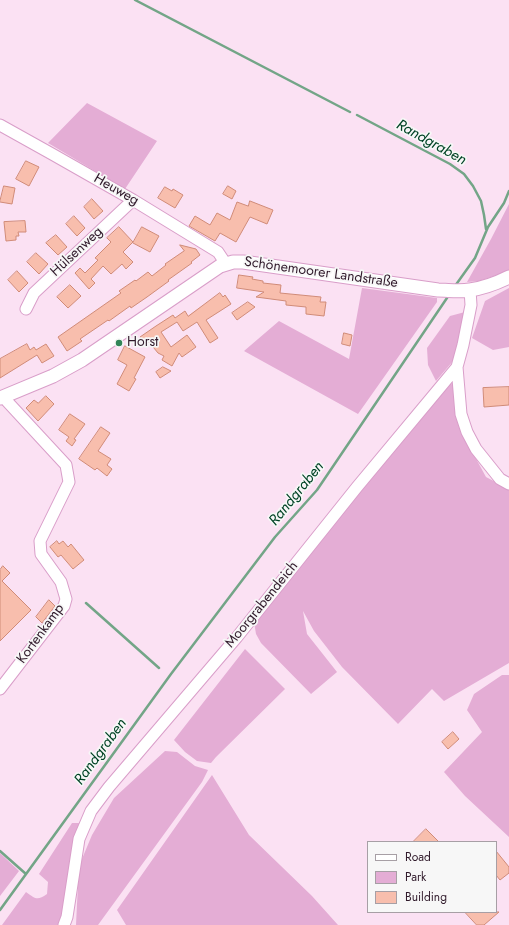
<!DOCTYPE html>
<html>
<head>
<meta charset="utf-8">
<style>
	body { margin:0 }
	#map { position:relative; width:509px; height:925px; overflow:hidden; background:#fbe1f3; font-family:Jost,sans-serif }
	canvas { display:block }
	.legend { position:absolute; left:367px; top:841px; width:130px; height:72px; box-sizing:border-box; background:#f7f7f7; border:1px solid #a79fa5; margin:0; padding:5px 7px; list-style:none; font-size:12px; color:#301a2b }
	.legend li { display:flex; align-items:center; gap:8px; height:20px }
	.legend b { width:20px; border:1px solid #a79fa5 }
</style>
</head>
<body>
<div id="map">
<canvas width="509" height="925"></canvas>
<ul class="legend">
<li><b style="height:5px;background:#fff"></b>Road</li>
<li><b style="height:11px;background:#e4add5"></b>Park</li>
<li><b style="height:11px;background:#f8bead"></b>Building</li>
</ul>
</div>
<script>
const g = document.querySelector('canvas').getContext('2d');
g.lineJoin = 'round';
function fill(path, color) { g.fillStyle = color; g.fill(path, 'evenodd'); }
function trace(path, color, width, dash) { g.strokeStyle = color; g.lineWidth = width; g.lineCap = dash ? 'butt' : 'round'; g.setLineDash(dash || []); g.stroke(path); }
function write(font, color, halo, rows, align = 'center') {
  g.font = font + ' Jost,sans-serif'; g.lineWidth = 3.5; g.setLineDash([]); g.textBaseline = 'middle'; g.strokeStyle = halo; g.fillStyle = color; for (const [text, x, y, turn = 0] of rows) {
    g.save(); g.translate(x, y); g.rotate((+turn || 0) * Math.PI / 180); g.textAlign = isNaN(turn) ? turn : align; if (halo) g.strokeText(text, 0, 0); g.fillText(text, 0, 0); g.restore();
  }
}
const green = new Path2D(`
	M87 103 157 141 125 189 48 143Z
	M509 204V271L479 281 467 282 491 239Z
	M362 288 437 298V302L358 414 244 351 279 321 349 359Z
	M509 288V347L493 350 472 338 485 301Z
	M465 312 461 331 453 361 436 381 428 365 427 348 450 316Z
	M449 382 454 386 462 433 486 477 509 489V663L444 701 432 689 398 724 342 667 314 631 303 611 307 634 337 672 311 694 261 643 256 634 254 622Z
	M245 649 285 689 216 757 211 763 197 761 185 752 174 740Z
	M502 675H509V837L465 796 444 772 482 732 467 710 474 694Z
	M165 751 177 752 195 766 208 770 202 782 98 925H76L77 904 79 866 92 835 114 798Z
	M212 775 249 835 312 896 338 925H126L117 910Z
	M72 823H79L66 905 59 924 58 925H2L26 892C36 899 37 901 47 894L48 882 39 874Z
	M0 853 19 871 0 896Z`);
const stream = new Path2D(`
	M135 0 350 112
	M357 115 450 164 464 174 473 186 481 201 484 215 486 229
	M455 286 475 258 488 227 504 203 509 191
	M86 603 159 668
	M0 851 26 874
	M0 910 171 674 275 537 317 490 449 295`);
const building = new Path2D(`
	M26 161 39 167 29 186 16 179Z
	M4 186 15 188 12 204 0 202Z
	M228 186 236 191 232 199 223 194Z
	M165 187 172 191 173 189 183 195 175 208 158 198Z
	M92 199 103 211 94 219 84 207Z
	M250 201 273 210 267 224 250 217 236 242 220 233 215 241 189 226 195 216 210 225 217 213 230 220 237 202 248 206Z
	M74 216 85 228 77 236 66 224Z
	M25 221 26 232H18L19 236H16V240L6 241 4 222Z
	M119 227 133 242 123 252 133 262 126 269 122 264 111 274 103 266 91 279 95 283 89 289 75 273 80 268 85 273 98 260 95 258 111 242 107 238Z
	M142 227 159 236 150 252 133 243Z
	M56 235 67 247 58 255 46 243Z
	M180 245 196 249 200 255 191 262 192 263 168 280 169 281 147 297 131 308 130 306 109 321 108 320 80 339 82 341 67 351 58 337 121 293 119 291 135 280 136 281 148 272 152 276 166 265 165 264 184 251Z
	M36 253 48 264 39 274 27 262Z
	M17 271 28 283 19 292 8 280Z
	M239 275 253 277 252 279 263 281V283L281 285 280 293 321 297 320 302H326L324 316 306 314V307L286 305V301L256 297 264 292 237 288Z
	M70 285 81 296 68 308 57 297Z
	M220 293 223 297 225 295 231 304 206 320 218 338 210 343 197 322 183 331 177 322 161 332 171 347 187 335 196 347 182 357 179 353 172 366 162 360 164 356 158 353 149 342 145 344 140 337 156 326 173 315 175 318 185 311 188 316Z
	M248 302 255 307 237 320 232 313Z
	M344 333 352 335 350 346 342 344Z
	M27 344 30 350 34 347 36 350 46 344 54 356 42 363 37 355 0 378V359Z
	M125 346 145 357 134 378 136 379 129 391 117 384 127 365 118 360Z
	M163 367 171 371 160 378 156 372Z
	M509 387V405L484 407 483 388Z
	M46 396 54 404 38 421 26 408 34 400 38 403Z
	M70 414 85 424 74 439 76 440 72 446 66 441 69 437 59 430Z
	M101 427 110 433 98 451 111 459 107 465 112 469 107 476 97 468 95 470 79 459Z
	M57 541 59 544 63 541 68 547 71 544 84 560 73 569 61 555 58 557 50 547Z
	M3 566 10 573 2 581 31 610 0 641V570Z
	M49 600 55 606 42 623 36 617Z
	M453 732 459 739 448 749 442 742Z
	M426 829 439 842H413Z
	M496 851 509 867V873L500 880 496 875Z
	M465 912H499L484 925H477Z`);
const minor = new Path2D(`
	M0 125 52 154 133 200 218 252 226 264
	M26 309 34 293 133 200
	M457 367 461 414 467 432 476 449 500 479 509 484
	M0 689 64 606 66 599 61 582 41 554 40 541 69 482 66 465 3 397
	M64 925 67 917 79 839 91 811 109 787 237 637 357 487 457 367 463 345 471 305 470 290`);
const tertiary = new Path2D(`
	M0 398 53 376 82 360 220 266 233 262H243L438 290C448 290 459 292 470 290 483 288 497 283 509 277`);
const markers = [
	[119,343,4,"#318558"]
];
const streetNames = [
	["Heuweg",116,190,30],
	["Hülsenweg",77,252,-43],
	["Schönemoorer Landstraße",321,273,8],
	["Moorgrabendeich",262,605,-51],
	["Kortenkamp",41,634,-54]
];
const poiNames = [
	["Horst",127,343]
];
const waterNames = [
	["Randgraben",431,143,29],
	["Randgraben",297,494,-51],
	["Randgraben",101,752,-54]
];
fill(green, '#e4add5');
trace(stream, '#73a587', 2.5);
fill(building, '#f8bead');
trace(building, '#d08b78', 1);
trace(minor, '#d99ec9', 13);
trace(tertiary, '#d99ec9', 15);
trace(minor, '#fff', 11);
trace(tertiary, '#fff', 13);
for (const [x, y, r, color] of markers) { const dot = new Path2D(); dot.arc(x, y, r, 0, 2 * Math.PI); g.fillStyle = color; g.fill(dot); trace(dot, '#f7f7f7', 1.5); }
write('14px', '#301a2b', '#f7f7f7', streetNames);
write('14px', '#301a2b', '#f7f7f7', poiNames, 'left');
write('italic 15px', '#004325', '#f7f7f7', waterNames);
</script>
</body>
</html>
